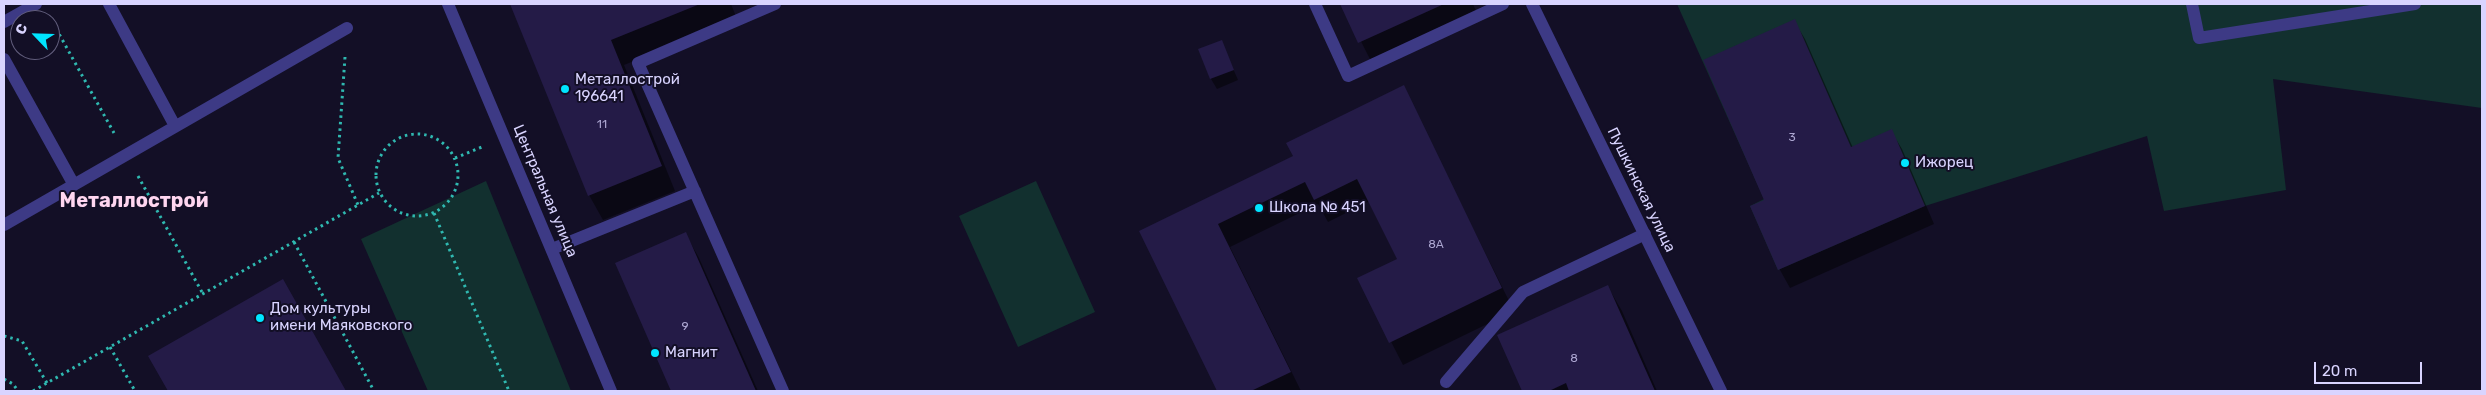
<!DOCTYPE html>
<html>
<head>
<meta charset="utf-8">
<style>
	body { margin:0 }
	#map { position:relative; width:2486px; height:395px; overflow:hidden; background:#130f26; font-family:Rubik,sans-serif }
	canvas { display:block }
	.frame { position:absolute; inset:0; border:5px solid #d9d4ff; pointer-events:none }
	.north { position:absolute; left:10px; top:10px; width:50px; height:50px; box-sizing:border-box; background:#130f26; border:1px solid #625e7d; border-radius:50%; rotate:294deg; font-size:14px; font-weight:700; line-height:20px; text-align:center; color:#d9d4ff }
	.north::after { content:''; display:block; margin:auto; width:18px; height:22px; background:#00e5ff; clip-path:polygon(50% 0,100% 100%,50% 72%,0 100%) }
	.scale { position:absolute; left:2314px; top:362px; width:108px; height:22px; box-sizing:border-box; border:2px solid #d9d4ff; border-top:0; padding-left:6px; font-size:15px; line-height:18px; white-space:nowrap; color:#d9d4ff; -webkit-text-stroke:4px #130f26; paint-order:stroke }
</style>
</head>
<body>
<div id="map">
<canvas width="2486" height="395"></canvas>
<div class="frame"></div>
<div class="north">С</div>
<div class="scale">20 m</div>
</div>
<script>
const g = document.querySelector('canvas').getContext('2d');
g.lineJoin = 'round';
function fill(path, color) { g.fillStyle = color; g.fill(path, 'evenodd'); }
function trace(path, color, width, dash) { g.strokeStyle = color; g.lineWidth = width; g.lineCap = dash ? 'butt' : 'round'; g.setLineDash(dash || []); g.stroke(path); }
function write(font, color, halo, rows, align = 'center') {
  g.font = font + ' Rubik,sans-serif'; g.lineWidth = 4; g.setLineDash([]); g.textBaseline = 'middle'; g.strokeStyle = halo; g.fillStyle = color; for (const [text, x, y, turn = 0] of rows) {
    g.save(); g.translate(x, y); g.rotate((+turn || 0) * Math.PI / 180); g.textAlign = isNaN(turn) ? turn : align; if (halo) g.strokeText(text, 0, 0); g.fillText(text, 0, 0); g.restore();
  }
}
const green = new Path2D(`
	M1677 4H2482V108L2273 79 2286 190 2164 211 2147 136 1925 206 1778 270 1750 206 1764 199Z
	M486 181 571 391H428L361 239Z
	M1036 181 1095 312 1018 347 959 216Z`);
const shadow = new Path2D(`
	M511 4H731L737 19 624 65 675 191 603 220 589 195Z
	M1342 4H1473L1479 18 1374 67Z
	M1794 21 1805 39 1853 148 1891 131 1902 149 1934 224 1790 288 1780 270 1752 207 1766 200Z
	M1221 41 1238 80 1217 89 1211 79Z
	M1403 87 1514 311 1403 365 1359 279 1398 259 1370 201 1328 222 1318 204 1230 247 1301 391H1218L1140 232 1294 156Z
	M685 233 699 258 758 391H672L617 264Z
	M283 281 345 391H169L150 357Z
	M1608 287 1622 311 1657 391H1524L1499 335Z`);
const building = new Path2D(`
	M510 4H700L611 40 662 166 588 196Z
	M1340 4H1444L1358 43Z
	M1795 19 1851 147 1892 129 1925 206 1778 270 1750 206 1764 200 1703 60Z
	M1222 40 1234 70 1210 79 1198 49Z
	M1404 85 1502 288 1389 343 1357 278 1397 259 1357 179 1314 200 1305 182 1218 224 1291 372 1251 391H1217L1139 231 1293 156 1286 143Z
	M686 232 756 391H671L615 263Z
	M283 279 346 391H168L148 356Z
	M1608 285 1655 391H1569L1566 383 1549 391H1522L1497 335Z`);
const path = new Path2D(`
	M53 23 114 133
	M345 57 338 158 358 205
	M376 175a41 41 0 1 1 82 0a41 41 0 1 1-82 0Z
	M455 158 482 147
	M138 176 203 294
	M434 213 509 391
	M294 242 374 391
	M4 336 22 341 47 383
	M110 347 135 391
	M4 379 13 384 18 391
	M33 391 379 193`);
const lane = new Path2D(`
	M109 4 175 126
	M775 4 638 63 783 391
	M1315 4 1348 76 1503 4
	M2192 4 2199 38 2415 4
	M4 59 74 185
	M4 225 347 28
	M552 249 695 191
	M1446 382 1523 292 1645 234`);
const street = new Path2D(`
	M448 4 611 391
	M1532 4 1721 391
	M4 22 36 4`);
const markers = [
	[565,89,5,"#00e5ff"],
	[1905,163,5,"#00e5ff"],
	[1259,208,5,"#00e5ff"],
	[260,318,5,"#00e5ff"],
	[655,353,5,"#00e5ff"]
];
const numberNames = [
	["11",602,125],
	["3",1792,138],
	["8А",1436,245],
	["9",685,327],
	["8",1574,359]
];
const poiNames = [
	["Металлострой",575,80],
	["196641",575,97],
	["Ижорец",1915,163],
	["Школа № 451",1269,208],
	["Дом культуры",270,309],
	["имени Маяковского",270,326],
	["Магнит",665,353]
];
const streetNames = [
	["Пушкинская улица",1641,190,64],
	["Центральная улица",545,191,67]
];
const districtNames = [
	["Металлострой",134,201]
];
fill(green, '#12302f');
fill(shadow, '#0007');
fill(building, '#241b47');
trace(path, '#2fb8b0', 3, [2.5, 4]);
trace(lane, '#3d3a85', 12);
trace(street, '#3d3a85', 12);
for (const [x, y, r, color] of markers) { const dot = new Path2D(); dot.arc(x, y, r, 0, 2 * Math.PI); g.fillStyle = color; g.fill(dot); trace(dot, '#130f26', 2); }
write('12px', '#aca6d1', null, numberNames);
write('15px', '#d9d4ff', '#130f26', poiNames, 'left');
write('15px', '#d9d4ff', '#130f26', streetNames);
write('bold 20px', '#ffd6f0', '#130f26', districtNames);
</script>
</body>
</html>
